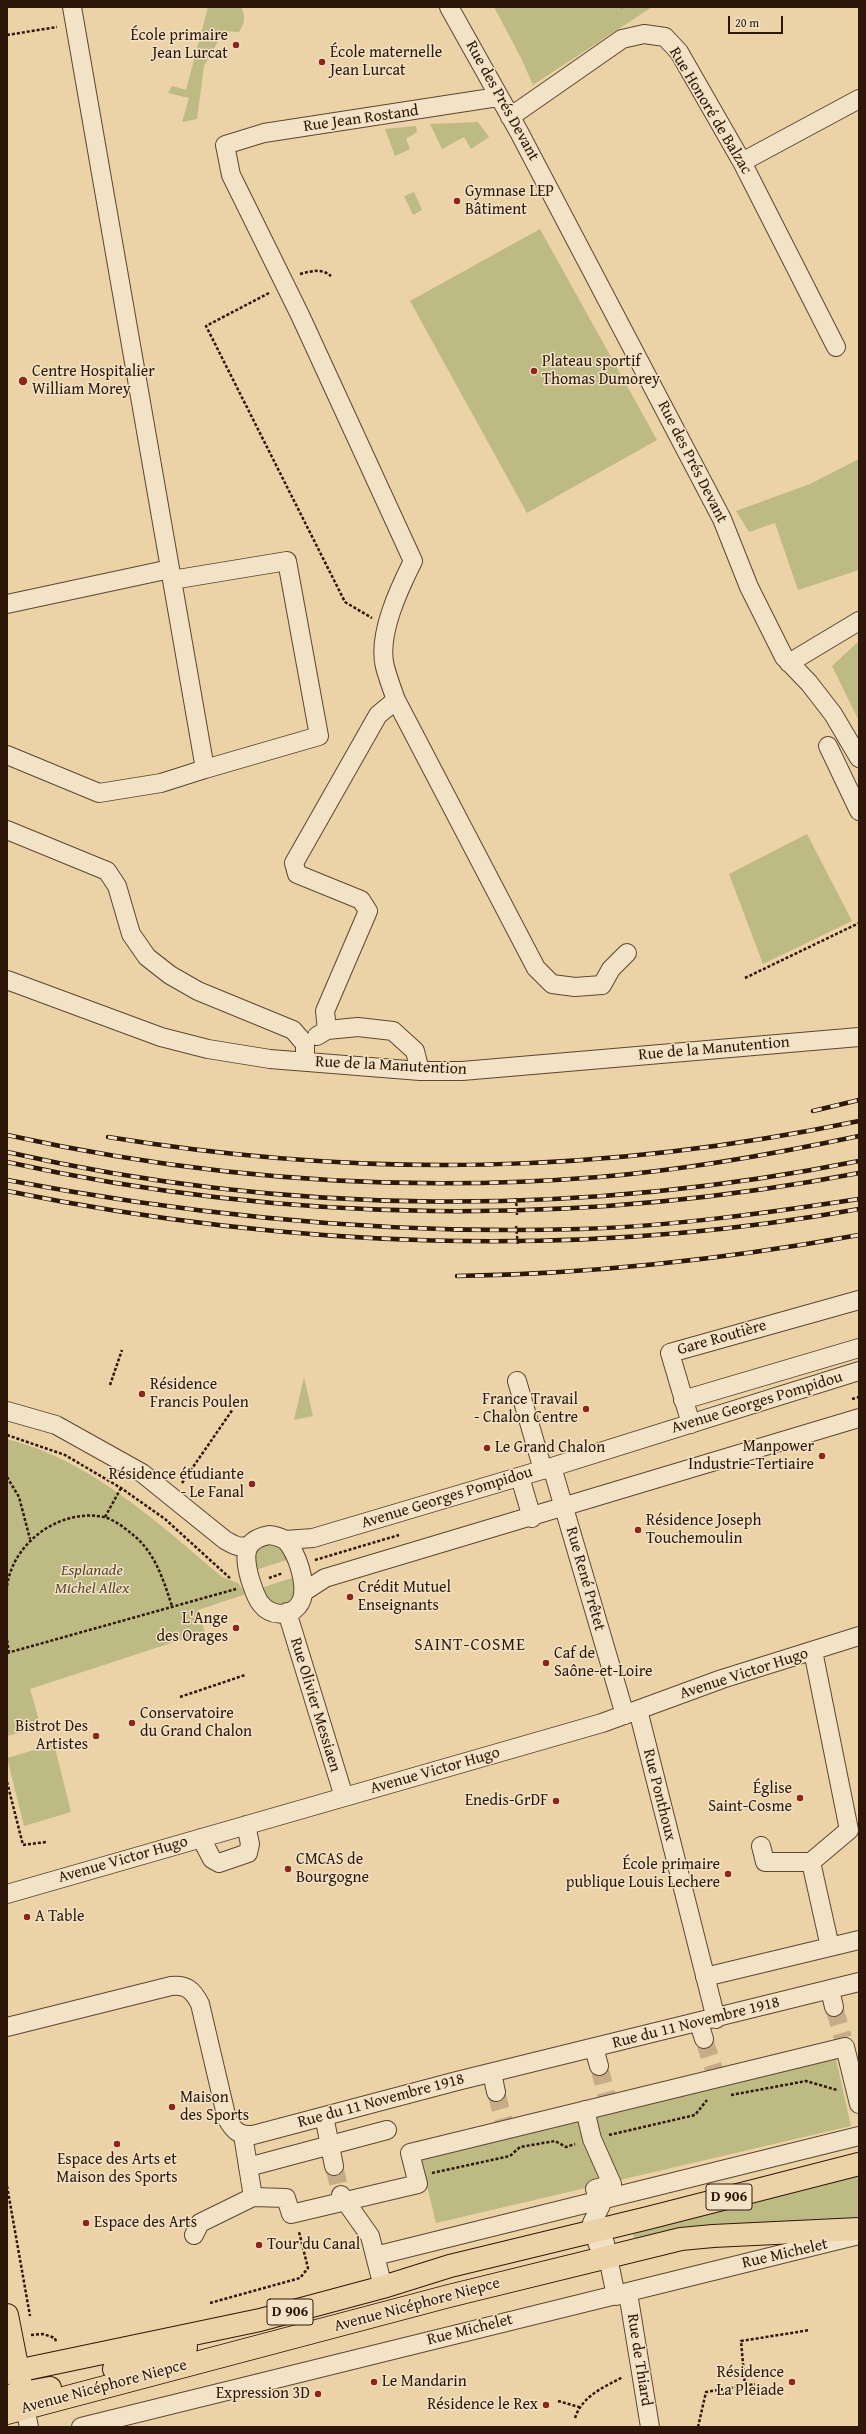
<!DOCTYPE html>
<html>
<head>
<meta charset="utf-8">
<style>
	body { margin:0 }
	#map { position:relative; width:866px; height:2434px; overflow:hidden; background:#ebd3a7; font-family:"Gentium Book Plus",serif }
	canvas { display:block }
	.frame { position:absolute; inset:0; border:8px solid #2e1708; pointer-events:none }
	.scale { position:absolute; left:728px; top:16px; width:55px; height:18px; box-sizing:border-box; border:2px solid #2e1708; border-top:0; padding-left:5px; font-size:12px; line-height:14px; white-space:nowrap; color:#2e1708; -webkit-text-stroke:3px #f2e2c6; paint-order:stroke }
</style>
</head>
<body>
<div id="map">
<canvas width="866" height="2434"></canvas>
<div class="frame"></div>
<div class="scale">20 m</div>
</div>
<script>
const g = document.querySelector('canvas').getContext('2d');
g.lineJoin = 'round';
function fill(path, color) { g.fillStyle = color; g.fill(path, 'evenodd'); }
function trace(path, color, width, dash) { g.strokeStyle = color; g.lineWidth = width; g.lineCap = dash ? 'butt' : 'round'; g.setLineDash(dash || []); g.stroke(path); }
function write(font, color, halo, rows, align = 'center') {
  g.font = font + ' "Gentium Book Plus",serif'; g.lineWidth = 3; g.setLineDash([]); g.textBaseline = 'middle'; g.strokeStyle = halo; g.fillStyle = color; for (const [text, x, y, turn = 0] of rows) {
    g.save(); g.translate(x, y); g.rotate((+turn || 0) * Math.PI / 180); g.textAlign = isNaN(turn) ? turn : align; if (halo) g.strokeText(text, 0, 0); g.fillText(text, 0, 0); g.restore();
  }
}
const green = new Path2D(`
	M208 7H241C246 17 245 22 239 32L224 31 204 66 197 119 182 122 189 98 168 93 172 86 186 90Z
	M494 7H652L533 85 521 58Z
	M478 122 489 137 471 149 464 137 442 149 430 124Z
	M416 126 417 132 406 139 410 149 395 156 385 129Z
	M414 192 422 210 413 215 404 196Z
	M540 229 657 440 527 513 410 301Z
	M859 459V570L798 590 775 523 749 532 736 511 810 484Z
	M859 641V721L832 666Z
	M807 834 852 921 763 964 729 874Z
	M304 1377 313 1416 294 1420Z
	M7 1439C91 1460 158 1523 222 1577L238 1583 246 1594 198 1610 205 1632 30 1689 41 1727 7 1736Z
	M269 1543 281 1546 289 1559 256 1570C252 1556 255 1549 269 1543Z
	M295 1577C295 1596 292 1609 269 1602L261 1588Z
	M54 1744 71 1812 24 1826 7 1758Z
	M836 2059 851 2126 436 2223 420 2157Z
	M859 2172V2221L635 2240 632 2232Z`);
const minorTunnel = new Path2D(`
	M834 2007 843 2038
	M704 2039 714 2070
	M599 2066 607 2097
	M496 2092 504 2122
	M334 2166 341 2195`);
const path = new Path2D(`
	M621 7H622
	M7 35 57 27
	M300 274C312 271 321 268 331 276
	M269 293 206 326 345 602 372 618
	M745 978 859 923
	M516 1198 517 1215
	M516 1226 518 1245
	M110 1385 122 1350
	M852 1399 859 1397
	M7 1435 65 1455 121 1488 165 1519 231 1579
	M7 1477 19 1497 30 1539
	M182 1483 233 1409
	M105 1517 121 1488
	M315 1560 399 1535
	M269 1578 283 1573
	M7 1586C13 1543 59 1508 104 1517 113 1519 125 1528 132 1534 155 1552 163 1579 172 1606
	M7 1640 9 1653
	M7 1653 236 1589
	M180 1697 245 1675
	M7 1782 23 1845 46 1842
	M731 2095 806 2081 837 2090
	M609 2135 695 2115 707 2100
	M432 2173 510 2156 520 2147 555 2141 566 2147 575 2144
	M7 2186 30 2316
	M210 2303 300 2278 308 2268 299 2232
	M31 2335 43 2334 55 2338 56 2342
	M745 2386 741 2341 810 2330
	M558 2401 579 2407
	M575 2418C582 2396 604 2387 623 2377
	M698 2427 706 2392 755 2384`);
const minor = new Path2D(`
	M449 7 519 132 722 519 749 587 784 657 809 683 833 714 859 758
	M510 117 622 39 644 34 665 37 679 52 742 162 836 347
	M742 162 859 99
	M172 580 287 561 319 736 205 769
	M7 604 170 569
	M789 663 859 621
	M396 700C392 689 388 678 385 667 377 635 399 589 413 561L300 315 231 175 225 145 264 133 498 97
	M828 746 859 811
	M7 755 99 793 161 783 205 769 72 7
	M7 830 107 871 117 886 131 934 147 957 170 975 198 991 293 1030 305 1044V1062
	M7 980 161 1037 208 1049 270 1059 420 1071H462L859 1037
	M327 1030 325 1011 368 911 361 900 297 874 294 863 378 715 396 700 536 968 552 984 575 987 602 985 611 969 627 953
	M317 1036 327 1030 358 1027 393 1031 415 1051 420 1071
	M517 1381 543 1470
	M683 1400 859 1348
	M7 1411 56 1425 142 1473 225 1540C234 1545 240 1549 250 1545
	M691 1424 670 1353 859 1300
	M552 1467 625 1715
	M520 1477 532 1518
	M269 1535C277 1536 286 1538 290 1546 299 1560 310 1592 298 1606 289 1617 270 1616 261 1604 255 1597 253 1587 250 1579 244 1557 242 1540 269 1535Z
	M285 1540 313 1538 552 1467 859 1371
	M305 1591 325 1578 859 1418
	M287 1612 344 1797
	M638 1710 716 2019
	M201 1838 212 1859 219 1863 248 1853 250 1844 246 1825
	M761 1846 765 1862H811L849 1830 813 1651
	M811 1862 830 1947
	M7 1894 602 1723 722 1679 859 1636
	M705 1977 859 1940
	M830 1990 834 2007
	M699 2023 704 2039
	M7 2027 171 1986C186 1984 193 1990 200 2004L227 2119C234 2131 239 2136 253 2135L457 2081 859 1982
	M594 2048 599 2066
	M492 2073 496 2092
	M585 2110 592 2139 612 2184 595 2189 601 2205 592 2223 598 2245 605 2243 616 2296
	M324 2116 334 2166
	M248 2167 387 2130
	M341 2195 370 2236 383 2287
	M253 2197 286 2198 291 2214 418 2184 410 2153 845 2047 859 2104
	M194 2235 200 2223 253 2197 243 2135
	M375 2256 859 2136
	M628 2293 650 2427
	M25 2408 29 2427
	M81 2427 859 2235`);
const major = new Path2D(`
	M7 2315 21 2386
	M114 2369 186 2347
	M7 2373 260 2320 383 2287 450 2266 648 2218 859 2164
	M7 2396 50 2388
	M7 2413 449 2296 681 2239 713 2236 859 2229`);
const rail = new Path2D(`
	M813 1111 859 1100
	M7 1135C201 1178 401 1193 599 1177 686 1170 774 1154 859 1136
	M108 1137C365 1179 604 1174 859 1121
	M7 1152C286 1216 579 1217 859 1161
	M7 1162C287 1224 578 1227 859 1173
	M7 1180C196 1216 389 1235 581 1229 674 1226 766 1213 859 1199
	M7 1191C287 1248 577 1260 859 1209
	M457 1276C591 1274 727 1259 859 1235`);
const markers = [
	[236,45,4,"#8f2418"],
	[322,62,4,"#8f2418"],
	[457,201,4,"#8f2418"],
	[534,371,4,"#8f2418"],
	[23,381,5,"#8f2418"],
	[142,1394,4,"#8f2418"],
	[586,1409,4,"#8f2418"],
	[487,1448,4,"#8f2418"],
	[822,1456,4,"#8f2418"],
	[252,1484,4,"#8f2418"],
	[638,1530,4,"#8f2418"],
	[350,1597,4,"#8f2418"],
	[236,1628,4,"#8f2418"],
	[546,1663,4,"#8f2418"],
	[132,1723,4,"#8f2418"],
	[96,1736,4,"#8f2418"],
	[800,1798,4,"#8f2418"],
	[556,1801,4,"#8f2418"],
	[288,1869,4,"#8f2418"],
	[728,1874,4,"#8f2418"],
	[27,1917,4,"#8f2418"],
	[172,2107,4,"#8f2418"],
	[117,2144,4,"#8f2418"],
	[86,2223,4,"#8f2418"],
	[259,2245,4,"#8f2418"],
	[374,2382,4,"#8f2418"],
	[792,2382,4,"#8f2418"],
	[318,2394,4,"#8f2418"],
	[546,2405,4,"#8f2418"]
];
const shields = [
	[729,2197,46],
	[290,2312,46]
];
const shieldNames = [
	["D 906",729,2197],
	["D 906",290,2312]
];
const poiNames = [
	["École primaire",228,36,"right"],
	["Jean Lurcat",228,54,"right"],
	["École maternelle",330,53],
	["Jean Lurcat",330,71],
	["Gymnase LEP",465,192],
	["Bâtiment",465,210],
	["Plateau sportif",542,362],
	["Thomas Dumorey",542,380],
	["Centre Hospitalier",32,372],
	["William Morey",32,390],
	["Résidence",150,1385],
	["Francis Poulen",150,1403],
	["France Travail",578,1400,"right"],
	["- Chalon Centre",578,1418,"right"],
	["Manpower",814,1447,"right"],
	["Industrie-Tertiaire",814,1465,"right"],
	["Le Grand Chalon",495,1448],
	["Résidence étudiante",244,1475,"right"],
	["- Le Fanal",244,1493,"right"],
	["Résidence Joseph",646,1521],
	["Touchemoulin",646,1539],
	["Crédit Mutuel",358,1588],
	["Enseignants",358,1606],
	["L'Ange",228,1619,"right"],
	["des Orages",228,1637,"right"],
	["Caf de",554,1654],
	["Saône-et-Loire",554,1672],
	["Conservatoire",140,1714],
	["du Grand Chalon",140,1732],
	["Bistrot Des",88,1727,"right"],
	["Artistes",88,1745,"right"],
	["Église",792,1789,"right"],
	["Saint-Cosme",792,1807,"right"],
	["Enedis-GrDF",548,1801,"right"],
	["CMCAS de",296,1860],
	["Bourgogne",296,1878],
	["École primaire",720,1865,"right"],
	["publique Louis Lechere",720,1883,"right"],
	["A Table",35,1917],
	["Maison",180,2098],
	["des Sports",180,2116],
	["Espace des Arts et",117,2160,"center"],
	["Maison des Sports",117,2178,"center"],
	["Espace des Arts",94,2223],
	["Tour du Canal",267,2245],
	["Résidence",784,2373,"right"],
	["La Pleiade",784,2391,"right"],
	["Le Mandarin",382,2382],
	["Expression 3D",310,2394,"right"],
	["Résidence le Rex",538,2405,"right"]
];
const streetNames = [
	["Rue des Prés Devant",502,101,61],
	["Rue Honoré de Balzac",710,111,59],
	["Rue Jean Rostand",361,119,-8],
	["Rue des Prés Devant",692,462,63],
	["Rue de la Manutention",714,1049,-5],
	["Rue de la Manutention",391,1066,3],
	["Gare Routière",722,1338,-16],
	["Avenue Georges Pompidou",757,1403,-17],
	["Avenue Georges Pompidou",447,1498,-17],
	["Rue René Prêtet",585,1579,74],
	["Avenue Victor Hugo",744,1674,-18],
	["Rue Olivier Messiaen",315,1705,73],
	["Avenue Victor Hugo",435,1771,-16],
	["Rue Ponthoux",659,1795,76],
	["Avenue Victor Hugo",123,1860,-16],
	["Rue du 11 Novembre 1918",696,2023,-14],
	["Rue du 11 Novembre 1918",381,2101,-15],
	["Rue Michelet",785,2254,-13],
	["Avenue Nicéphore Niepce",417,2305,-15],
	["Rue Michelet",470,2330,-14],
	["Rue de Thiard",639,2360,81],
	["Avenue Nicéphore Niepce",104,2387,-15]
];
const parkNames = [
	["Esplanade",92,1571],
	["Michel Allex",92,1589]
];
const neighbourhoodNames = [
	["SAINT-COSME",470,1646]
];
fill(green, '#beba83');
trace(minorTunnel, '#c5ad87', 18, [18, 9]);
trace(minor, '#5d4630', 20);
trace(major, '#2e1708', 24);
trace(path, '#2e1708', 2.5, [3, 2]);
trace(minor, '#f2e2c6', 18);
trace(major, '#ebd3a7', 22);
trace(rail, '#2e1708', 4.5);
trace(rail, '#f2e2c6', 3, [9]);
for (const [x, y, r, color] of markers) { const dot = new Path2D(); dot.arc(x, y, r, 0, 2 * Math.PI); g.fillStyle = color; g.fill(dot); trace(dot, '#f2e2c6', 1.5); }
for (const [x, y, w] of shields) { const box = new Path2D(); box.roundRect(x - w / 2, y - 13, w, 26, 3); g.fillStyle = '#f2e2c6'; g.fill(box); trace(box, '#2e1708', 1); }
write('bold 15px', '#2e1708', null, shieldNames);
write('16px', '#2e1708', '#f2e2c6', poiNames, 'left');
write('16px', '#2e1708', '#f2e2c6', streetNames);
write('italic 16px', '#59482d', '#f2e2c6', parkNames);
g.letterSpacing = '1px';
write('17px', '#2e1708', '#f2e2c6', neighbourhoodNames);
g.letterSpacing = '0px';
</script>
</body>
</html>
